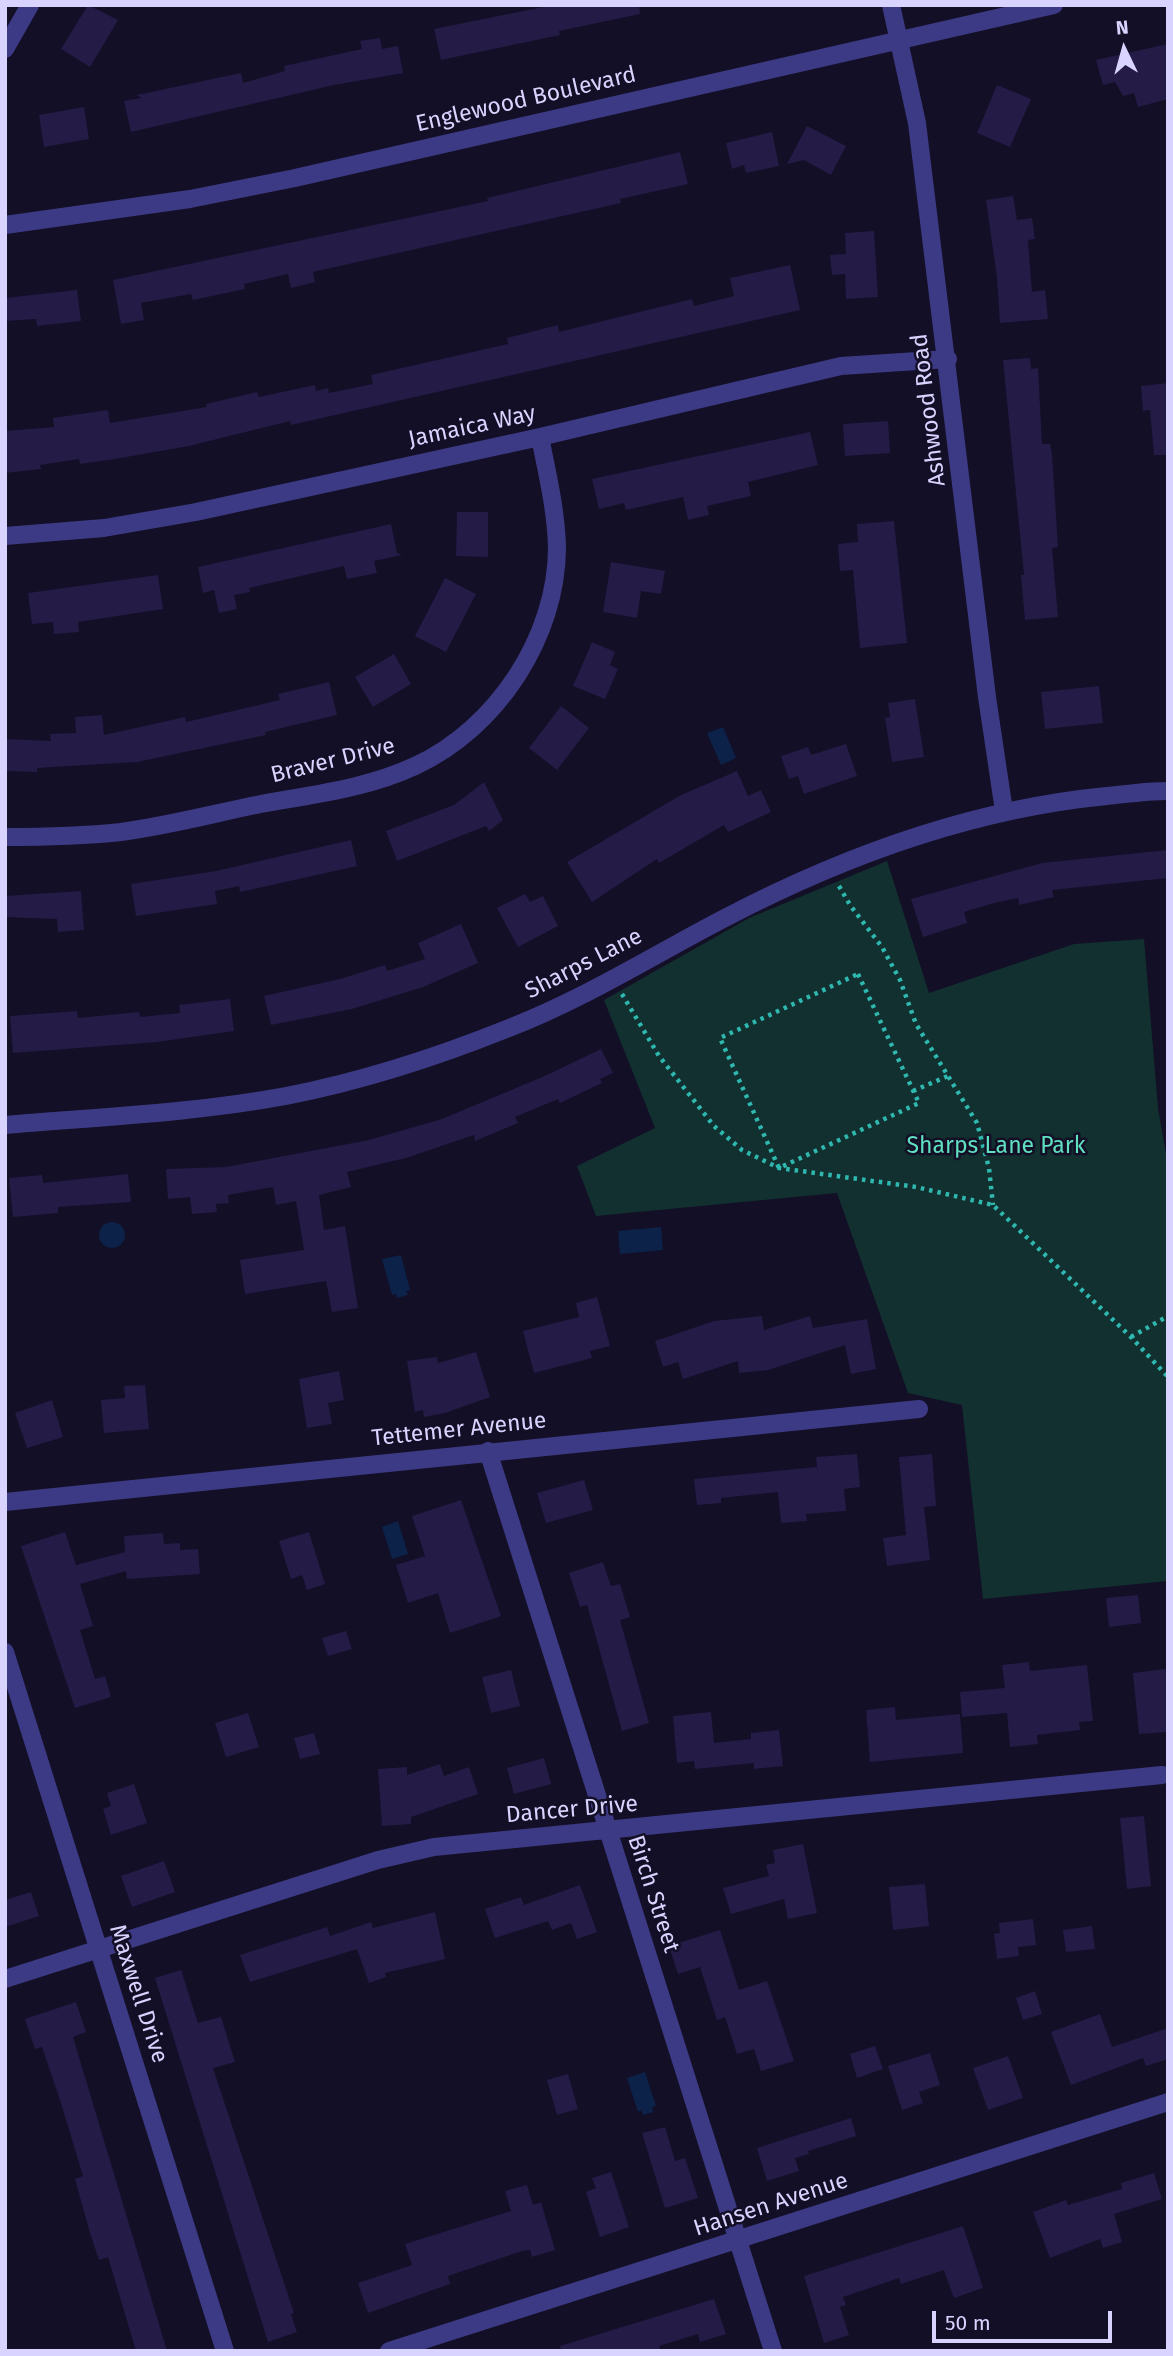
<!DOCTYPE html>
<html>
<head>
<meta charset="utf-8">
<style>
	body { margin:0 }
	#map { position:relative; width:1173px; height:2356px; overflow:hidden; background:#130f26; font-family:"Fira Sans",sans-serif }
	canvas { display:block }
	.frame { position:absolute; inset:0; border:7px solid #d9d4ff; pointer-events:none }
	.north { position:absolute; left:1089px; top:14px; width:70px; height:70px; -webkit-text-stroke:5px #130f26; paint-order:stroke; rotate:355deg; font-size:19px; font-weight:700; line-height:28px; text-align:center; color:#d9d4ff }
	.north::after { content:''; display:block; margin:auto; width:24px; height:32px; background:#d9d4ff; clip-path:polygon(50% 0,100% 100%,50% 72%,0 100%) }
	.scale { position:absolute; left:932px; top:2311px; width:180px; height:32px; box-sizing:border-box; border:4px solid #d9d4ff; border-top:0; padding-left:9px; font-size:21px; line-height:24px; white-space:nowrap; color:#d9d4ff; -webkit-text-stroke:5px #130f26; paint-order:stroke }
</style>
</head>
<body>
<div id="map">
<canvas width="1173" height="2356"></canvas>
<div class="frame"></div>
<div class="north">N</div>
<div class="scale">50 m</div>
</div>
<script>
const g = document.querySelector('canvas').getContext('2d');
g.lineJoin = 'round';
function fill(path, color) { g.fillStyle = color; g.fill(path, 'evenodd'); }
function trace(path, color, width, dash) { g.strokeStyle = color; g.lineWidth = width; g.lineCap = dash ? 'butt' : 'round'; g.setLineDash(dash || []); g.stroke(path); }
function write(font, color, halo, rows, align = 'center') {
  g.font = font + ' "Fira Sans",sans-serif'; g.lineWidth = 5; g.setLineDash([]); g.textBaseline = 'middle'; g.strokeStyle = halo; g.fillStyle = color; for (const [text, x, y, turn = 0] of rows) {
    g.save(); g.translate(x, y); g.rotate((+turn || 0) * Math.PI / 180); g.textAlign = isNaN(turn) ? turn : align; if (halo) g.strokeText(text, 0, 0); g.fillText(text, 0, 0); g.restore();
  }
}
const green = new Path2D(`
	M887 861 929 993 1074 944 1144 939 1158 1108 1168 1166V1581L983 1599 962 1405 908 1393 837 1193 596 1216 577 1166 655 1128 604 1000 749 918Z`);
const water = new Path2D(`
	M723 727 736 758 721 765 707 733Z
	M99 1235a13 13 0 1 1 26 0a13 13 0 1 1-26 0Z
	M661 1227 663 1250 620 1254 618 1231Z
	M401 1255 410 1290 406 1291 408 1295 397 1298 396 1294 392 1295 382 1259Z
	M398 1521 408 1554 392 1559 382 1527Z
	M645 2072 656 2106 652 2107 653 2112 643 2115 641 2110 638 2112 627 2078Z`);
const building = new Path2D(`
	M88 5 118 20 90 67 61 49Z
	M553 5H639L640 14 559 31 560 35 441 60 434 29Z
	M380 38 382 49 398 46 403 73 334 85 131 132 124 101 141 98 137 95 241 73 243 83 285 71 284 66 362 49 360 41Z
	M1168 44V99L1138 107 1134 93 1123 96 1115 82 1103 85 1096 60Z
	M997 85 1031 99 1010 147 977 133Z
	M84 107 89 139 44 147 39 115Z
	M807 126 846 146 831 175 804 160 787 164Z
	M772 132 779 166 746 173 744 165 732 169 726 143Z
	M680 152 688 184 620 199 621 203 313 272 315 282 291 288 288 274 244 284 245 289 193 300 191 294 141 303 144 320 121 324 113 280 488 201 487 198Z
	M1013 196 1017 220 1032 218 1035 239 1028 240 1032 292 1045 290 1048 319 1000 323 997 278 986 200Z
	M874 231 878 297 846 299 845 274 832 275 830 255 846 254 845 233Z
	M790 265 800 310 291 425 290 421 189 446 115 459 80 464 79 459 40 465 41 469 5 473V431L54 427 53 418 108 410 110 423 207 407 206 404 257 392 259 397 315 385 316 391 328 388 329 393 373 384 371 375 508 344 507 338 558 325 559 332 692 299 694 306 734 296 730 278Z
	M77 290 81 321 37 326 36 319 5 321V298Z
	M1030 358 1031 369 1038 368 1042 444H1050L1052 454 1058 547 1052 548 1058 617 1025 620 1021 575H1024L1003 360Z
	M1168 383V455H1154L1150 410 1143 411 1141 386Z
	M888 421 890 453 845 456 843 424Z
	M810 432 818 465 748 482 751 496 707 506 709 515 688 520 683 497 626 510 624 503 599 509 592 479Z
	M457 512H488V557L456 556Z
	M894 521 907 643 860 648 853 570 840 571 838 544 858 542 857 524Z
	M391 524 397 553 402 555 374 561 377 573 347 579 344 566 249 588 250 592 234 595 237 609 219 613 214 590 203 593 198 567Z
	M611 562 665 571 661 594 641 591 637 618 603 612Z
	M158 575 163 609 78 622 79 632 54 634 53 622 32 624 28 593Z
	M445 578 476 594 446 652 415 636Z
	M592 642 615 652 610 665 618 669 605 699 573 686Z
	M394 654 411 684 373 707 355 677Z
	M329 682 337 715 265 732 266 735 137 762 37 768V772L5 771V739L51 741 50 734 76 733 75 717 102 715 104 735 185 717 186 722 280 700 278 694Z
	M1099 686 1103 723 1045 729 1041 692Z
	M915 699 924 757 892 762 885 718 890 717 888 703Z
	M561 706 589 728 557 770 529 748Z
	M846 744 857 776 804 794 798 776 789 779 781 756 808 747 811 755Z
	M737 771 748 796 761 790 771 812 728 832 724 825 659 863 657 859 592 902 567 862 681 795Z
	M484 782 503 820 489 831 486 826 397 861 386 831 454 805Z
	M351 840 357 866 240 892 239 886 215 891 217 904 136 916 131 884 216 871Z
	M1168 850V878L1052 890 1054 897 1019 905 1018 898 994 903 964 912 967 923 923 937 911 899 1042 863Z
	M81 891 84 930 58 932 57 919 5 917V896Z
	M525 894 530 902 543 896 558 926 518 947 497 908Z
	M461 924 478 963 423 987 352 1009 271 1025 264 996 340 979 385 965 387 971 425 959 418 943Z
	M230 999 234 1031 157 1042 13 1053 10 1016 77 1011 78 1018 139 1012 140 1017 180 1013 179 1005Z
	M601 1049 613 1073 600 1079 602 1083 560 1103 558 1099 515 1117 518 1123 475 1141 474 1135 406 1158 347 1172 351 1187 319 1195 324 1230 345 1226 358 1308 332 1312 326 1281 245 1294 240 1260 304 1250 296 1201 276 1205 273 1187 228 1195 229 1203 216 1204 217 1212 192 1214 190 1197 168 1199 166 1169 226 1167 369 1140 442 1119 547 1075Z
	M128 1174 131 1202 58 1207V1213L13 1217 9 1178 42 1175 43 1183Z
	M597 1297 610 1346 590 1351 592 1358 534 1373 523 1331 579 1317 576 1303Z
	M762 1316 764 1330 810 1316 813 1328 867 1319 876 1369 851 1374 845 1345 768 1370 739 1373 738 1361 683 1379 678 1362 663 1367 655 1341 714 1321Z
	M476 1352 490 1397 445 1413 424 1417 423 1410 415 1412 407 1361 437 1357 438 1363Z
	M339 1371 344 1400 328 1403 332 1424 307 1428 299 1379Z
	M145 1385 149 1429 104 1433 101 1400 125 1398 124 1386Z
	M52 1400 63 1437 27 1448 15 1413Z
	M857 1454 860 1487 844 1489 846 1511 806 1514 807 1521 781 1523 778 1492 721 1498V1503L697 1505 694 1479 817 1467 816 1457Z
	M932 1454 936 1506 924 1507 930 1560 887 1566 883 1538 906 1535 899 1457Z
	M584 1480 593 1510 546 1523 537 1493Z
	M461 1500 501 1616 450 1633 438 1593 408 1603 396 1565 425 1556 412 1516Z
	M65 1532 76 1565 125 1552 124 1536 163 1533 164 1544 180 1543V1550L198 1549 200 1574 127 1579 126 1571 80 1584 93 1626 80 1630 95 1679 105 1676 111 1697 75 1708 21 1546Z
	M309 1532 325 1584 307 1590 302 1575 291 1579 279 1541Z
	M603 1562 611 1586 620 1584 630 1617 620 1620 649 1723 622 1731 587 1605 580 1607 569 1573Z
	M1138 1595 1141 1623 1109 1627 1106 1598Z
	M346 1631 352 1649 328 1656 322 1638Z
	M1029 1662 1030 1671 1087 1665 1093 1721 1079 1722 1080 1730 1037 1735 1038 1744 1010 1747 1007 1713 962 1717 960 1692 1005 1688 1002 1665Z
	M1165 1669 1168 1679V1732L1139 1734 1133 1673Z
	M511 1670 520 1706 491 1713 482 1677Z
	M895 1707 896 1720 960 1714 963 1753 870 1762 866 1710Z
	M711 1712 714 1743 751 1739V1733L779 1730 783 1766 754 1769V1763L695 1769 694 1761 677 1763 673 1716Z
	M248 1713 259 1747 226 1757 215 1723Z
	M314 1733 320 1754 300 1759 294 1738Z
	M544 1758 551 1784 514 1794 507 1768Z
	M440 1764 444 1776 469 1767 478 1794 411 1817V1824L382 1826 378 1769 407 1767V1775Z
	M134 1784 147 1823 111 1835 103 1809 111 1806 107 1793Z
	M1144 1816 1151 1886 1127 1889 1120 1818Z
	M803 1844 817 1913 788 1919 784 1899 731 1914 723 1888 769 1876 766 1865 775 1863 773 1850Z
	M164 1861 175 1892 132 1907 121 1876Z
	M925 1884 929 1926 893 1930 889 1887Z
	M580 1885 597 1932 577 1939 571 1923 552 1930 548 1921 495 1938 485 1909 521 1897 524 1905Z
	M31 1892 39 1916 5 1927V1900Z
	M435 1912 445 1959 385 1973 386 1977 369 1983 357 1949 250 1982 240 1955 327 1927 330 1936 371 1922 373 1928Z
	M1033 1919 1036 1945 1018 1947 1019 1956 997 1959 994 1934 1000 1933 999 1923Z
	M1092 1926 1095 1949 1066 1952 1063 1930Z
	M720 1930 739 1990 767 1981 794 2061 761 2071 754 2049 737 2054 725 2017 717 2020 700 1967 678 1974 669 1946Z
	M181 1970 198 2023 221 2017 235 2062 213 2068 294 2313 291 2314 297 2332 268 2342 155 1978Z
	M1035 1991 1042 2014 1023 2020 1016 1998Z
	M76 2002 86 2032 73 2037 167 2351H136L108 2257 99 2260 90 2233 75 2179 83 2176 60 2100 42 2047 35 2049 25 2019Z
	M1100 2014 1112 2047 1168 2028V2059L1146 2066 1143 2058 1071 2085 1051 2032Z
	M875 2046 883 2069 857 2078 850 2054Z
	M930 2053 940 2085 919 2092 923 2103 902 2110 888 2066Z
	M1008 2056 1023 2098 988 2110 973 2068Z
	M568 2074 578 2109 557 2115 547 2080Z
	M851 2118 856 2136 808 2151 809 2154 795 2158 799 2171 767 2181 757 2148Z
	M665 2127 675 2161 685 2158 698 2198 665 2208 642 2133Z
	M611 2172 629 2227 600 2237 586 2192 596 2188 592 2178Z
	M1154 2173 1162 2199 1114 2214 1122 2242 1103 2248 1100 2239 1050 2258 1033 2212 1066 2200 1068 2205 1122 2189 1121 2183Z
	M527 2185 533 2205 541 2202 555 2250 532 2257 530 2250 522 2251 448 2276 450 2284 368 2313 358 2283 412 2265 405 2244 511 2211 505 2191Z
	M963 2226 983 2288 954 2298 944 2270 901 2284 899 2278 843 2297 846 2305 840 2307 849 2335 824 2343 804 2276Z
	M714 2299 726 2334 700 2342 698 2334 659 2346 661 2351H561L560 2346Z`);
const path = new Path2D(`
	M839 886 850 905 882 947 900 980 916 1024 977 1123 989 1168 993 1205
	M858 974 919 1103 779 1168 720 1038Z
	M622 994 659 1056 714 1126 742 1150 779 1168 916 1187 993 1205 1131 1337 1168 1377
	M913 1091 948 1076
	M1131 1337 1168 1316`);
const minor = new Path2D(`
	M891 5 917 123 987 697 1004 811
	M5 49 30 5
	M5 225 190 199 295 178 1054 5
	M5 536 104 528 196 512 540 437 841 366 948 359
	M5 837C44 837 83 836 121 832 166 826 212 814 256 805 309 795 366 789 415 766 497 728 557 637 557 547 556 509 547 473 540 437
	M5 1125C99 1117 194 1113 286 1096 363 1081 437 1057 509 1028 584 999 652 956 723 919 843 856 971 809 1107 796 1127 794 1147 791 1168 791
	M488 1451 773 2351
	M5 1502 919 1409
	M5 1652 225 2351
	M5 1979 378 1860 434 1847 1162 1775
	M389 2351 1168 2102`);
const streetNames = [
	["Englewood Boulevard",526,100,-13],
	["Ashwood Road",929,410,-97],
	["Jamaica Way",472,427,-12],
	["Braver Drive",333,761,-14],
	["Sharps Lane",584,964,-27],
	["Tettemer Avenue",459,1430,-6],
	["Dancer Drive",572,1810,-5],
	["Birch Street",653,1894,72],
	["Maxwell Drive",138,1994,72],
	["Hansen Avenue",771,2205,-18]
];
const parkNames = [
	["Sharps Lane Park",996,1147]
];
fill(green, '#12302f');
fill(water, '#0c2248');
fill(building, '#241b47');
trace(path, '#2fb8b0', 4.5, [3.5, 5]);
trace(minor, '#3d3a85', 18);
write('23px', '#d9d4ff', '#130f26', streetNames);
write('23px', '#5fe0c0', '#130f26', parkNames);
</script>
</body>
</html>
